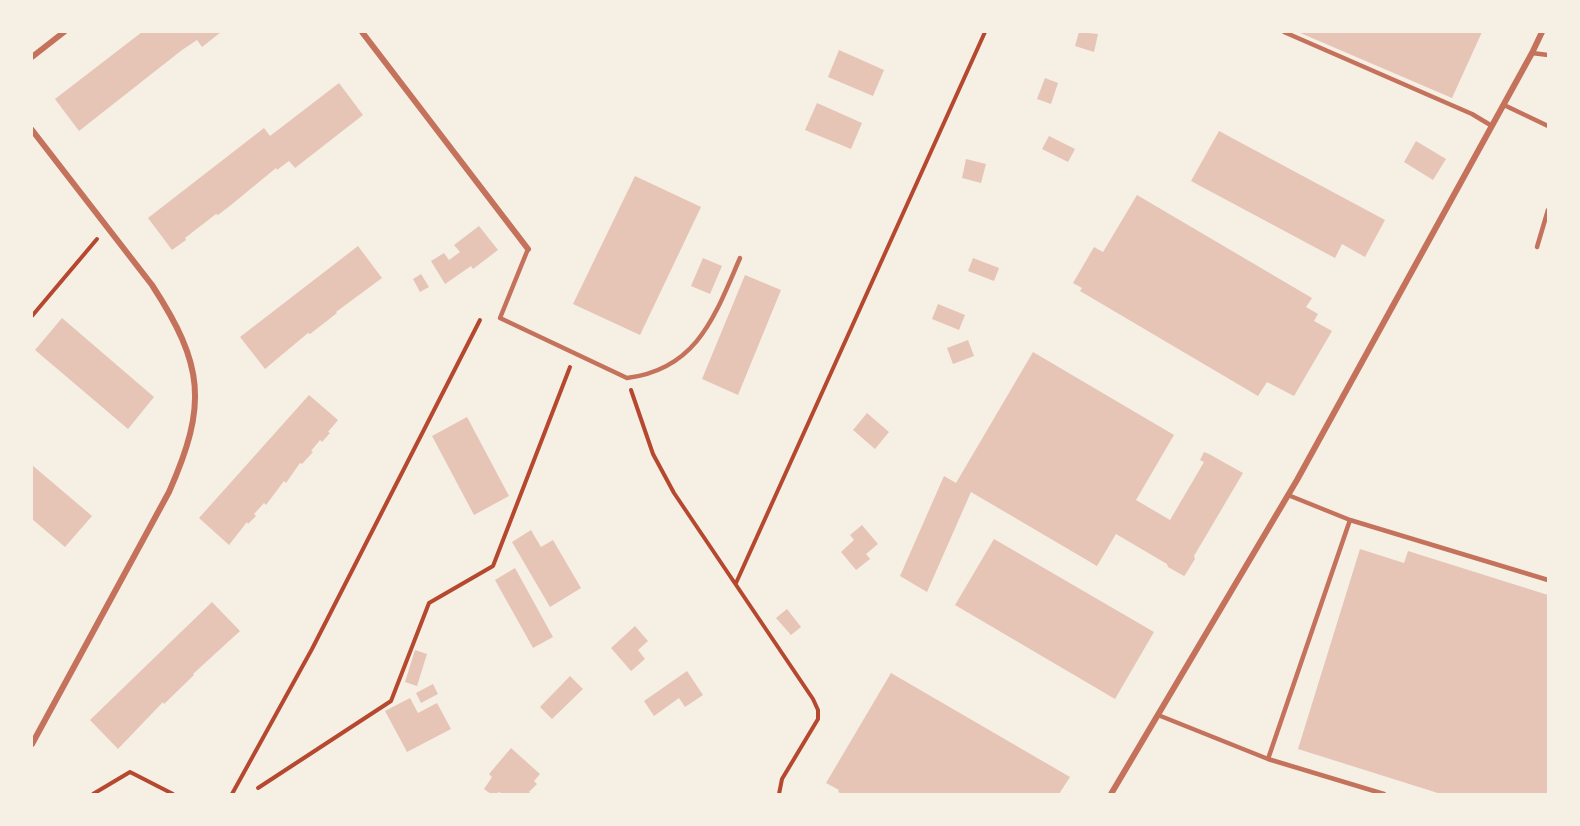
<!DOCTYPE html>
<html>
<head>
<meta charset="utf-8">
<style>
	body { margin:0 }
	#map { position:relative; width:1580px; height:826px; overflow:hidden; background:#f6efe4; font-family:Karla,sans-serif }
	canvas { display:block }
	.frame { position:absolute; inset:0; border:33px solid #f6efe4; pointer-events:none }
</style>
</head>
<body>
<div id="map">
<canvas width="1580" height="826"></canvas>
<div class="frame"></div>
</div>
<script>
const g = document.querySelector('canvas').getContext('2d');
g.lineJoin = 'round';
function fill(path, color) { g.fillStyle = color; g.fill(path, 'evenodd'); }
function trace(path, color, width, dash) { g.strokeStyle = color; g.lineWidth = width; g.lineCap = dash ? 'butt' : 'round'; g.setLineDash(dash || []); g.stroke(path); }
const building = new Path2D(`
	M142 32H221L202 47 197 40 182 50 79 131 55 99Z
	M1079 32 1098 34 1094 52 1075 46Z
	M1298 32H1482L1452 98Z
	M839 50 884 70 873 96 828 77Z
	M1045 78 1058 83 1051 104 1037 99Z
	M339 83 363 115 295 168 289 161 277 170 276 168 231 205 218 215 216 214 185 238 186 240 172 250 148 218 264 128 270 136Z
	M817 103 862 123 851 149 805 130Z
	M1219 131 1385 220 1365 257 1342 244 1335 258 1191 181Z
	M1049 136 1075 149 1068 162 1042 149Z
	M1416 141 1446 159 1433 180 1404 162Z
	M966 159 986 164 981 183 962 178Z
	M635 176 701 207 640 335 573 304Z
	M1137 195 1312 298 1306 307 1318 314 1314 321 1332 331 1294 396 1267 382 1258 396 1080 291 1082 288 1073 283 1094 247 1103 252Z
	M479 226 498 250 473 269 471 266 445 284 431 261 444 253 449 260 460 252 454 245Z
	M358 246 382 278 336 312 337 313 310 334 308 333 265 369 240 337Z
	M703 258 722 266 710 294 691 286Z
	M973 258 999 268 994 281 968 271Z
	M421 274 429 287 420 292 413 279Z
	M745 275 781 290 738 395 702 379Z
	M938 304 965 315 959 330 932 319Z
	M62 318 154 397 128 429 35 350Z
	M968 340 974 356 953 364 947 348Z
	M1033 352 1174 435 1136 500 1170 520 1204 462 1200 460 1204 452 1209 454 1243 473 1194 556 1195 559 1185 575 1184 576 1168 567 1167 564 1116 534 1097 566 971 492 927 592 900 576 944 476 956 483Z
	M309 395 338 420 328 432 330 433 322 442 320 440 311 451 313 452 302 464 300 463 286 483 284 481 266 505 264 503 254 514 256 516 248 524 247 522 229 545 199 518Z
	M867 413 889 432 875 449 853 430Z
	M467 417 509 496 474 515 432 436Z
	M32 465 92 516 65 547 32 519Z
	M862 525 878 544 866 554 870 559 856 570 841 552 854 540 850 535Z
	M531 530 541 547 553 540 581 588 550 607 512 542Z
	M994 539 1154 632 1115 699 955 605Z
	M1360 549 1404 563 1408 551 1548 595V794H1441L1298 749Z
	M515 568 553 637 533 648 495 580Z
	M212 602 240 631 193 674 194 675 164 704 163 702 118 749 90 720Z
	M787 609 801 627 791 635 776 618Z
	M635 626 648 641 638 650 645 659 631 671 611 648Z
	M415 650 427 654 417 686 405 682Z
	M687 671 703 695 685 707 679 698 654 716 644 701Z
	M891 673 1070 777 1059 794H843L838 792 839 790 826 783Z
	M570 676 583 689 552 719 540 707Z
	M433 684 438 694 421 703 416 693Z
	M410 698 418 713 437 703 451 729 407 752 385 711Z
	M511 748 540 774 534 781 537 784 529 792 532 794H502L499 792 496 794H491L484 789 492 777 489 774Z`);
const path = new Path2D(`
	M32 316 97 239
	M631 390 653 454 674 493 813 699 818 710V719L782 779 779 794
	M736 583 985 32
	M258 788 391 701 429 603 493 566 570 367
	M93 794 130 772 173 794
	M232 794 312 649 480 320`);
const service = new Path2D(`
	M1284 32 1472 114 1492 126
	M1532 53 1548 55
	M1504 105 1548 126
	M1537 247 1548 210
	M528 249 500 318 627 378C698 369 715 315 740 258
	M1350 520 1548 580
	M1158 715 1268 759 1350 520 1288 495
	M1268 759 1384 794`);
const minor = new Path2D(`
	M362 32 528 249
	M32 57 64 32
	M32 130 152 285C204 365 208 404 169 492L32 744
	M1111 794 1297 480 1532 53 1542 32`);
fill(building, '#e6c5b7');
trace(path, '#b5482f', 4);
trace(service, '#c5725c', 4.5);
trace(minor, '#c5725c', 6);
</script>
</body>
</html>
